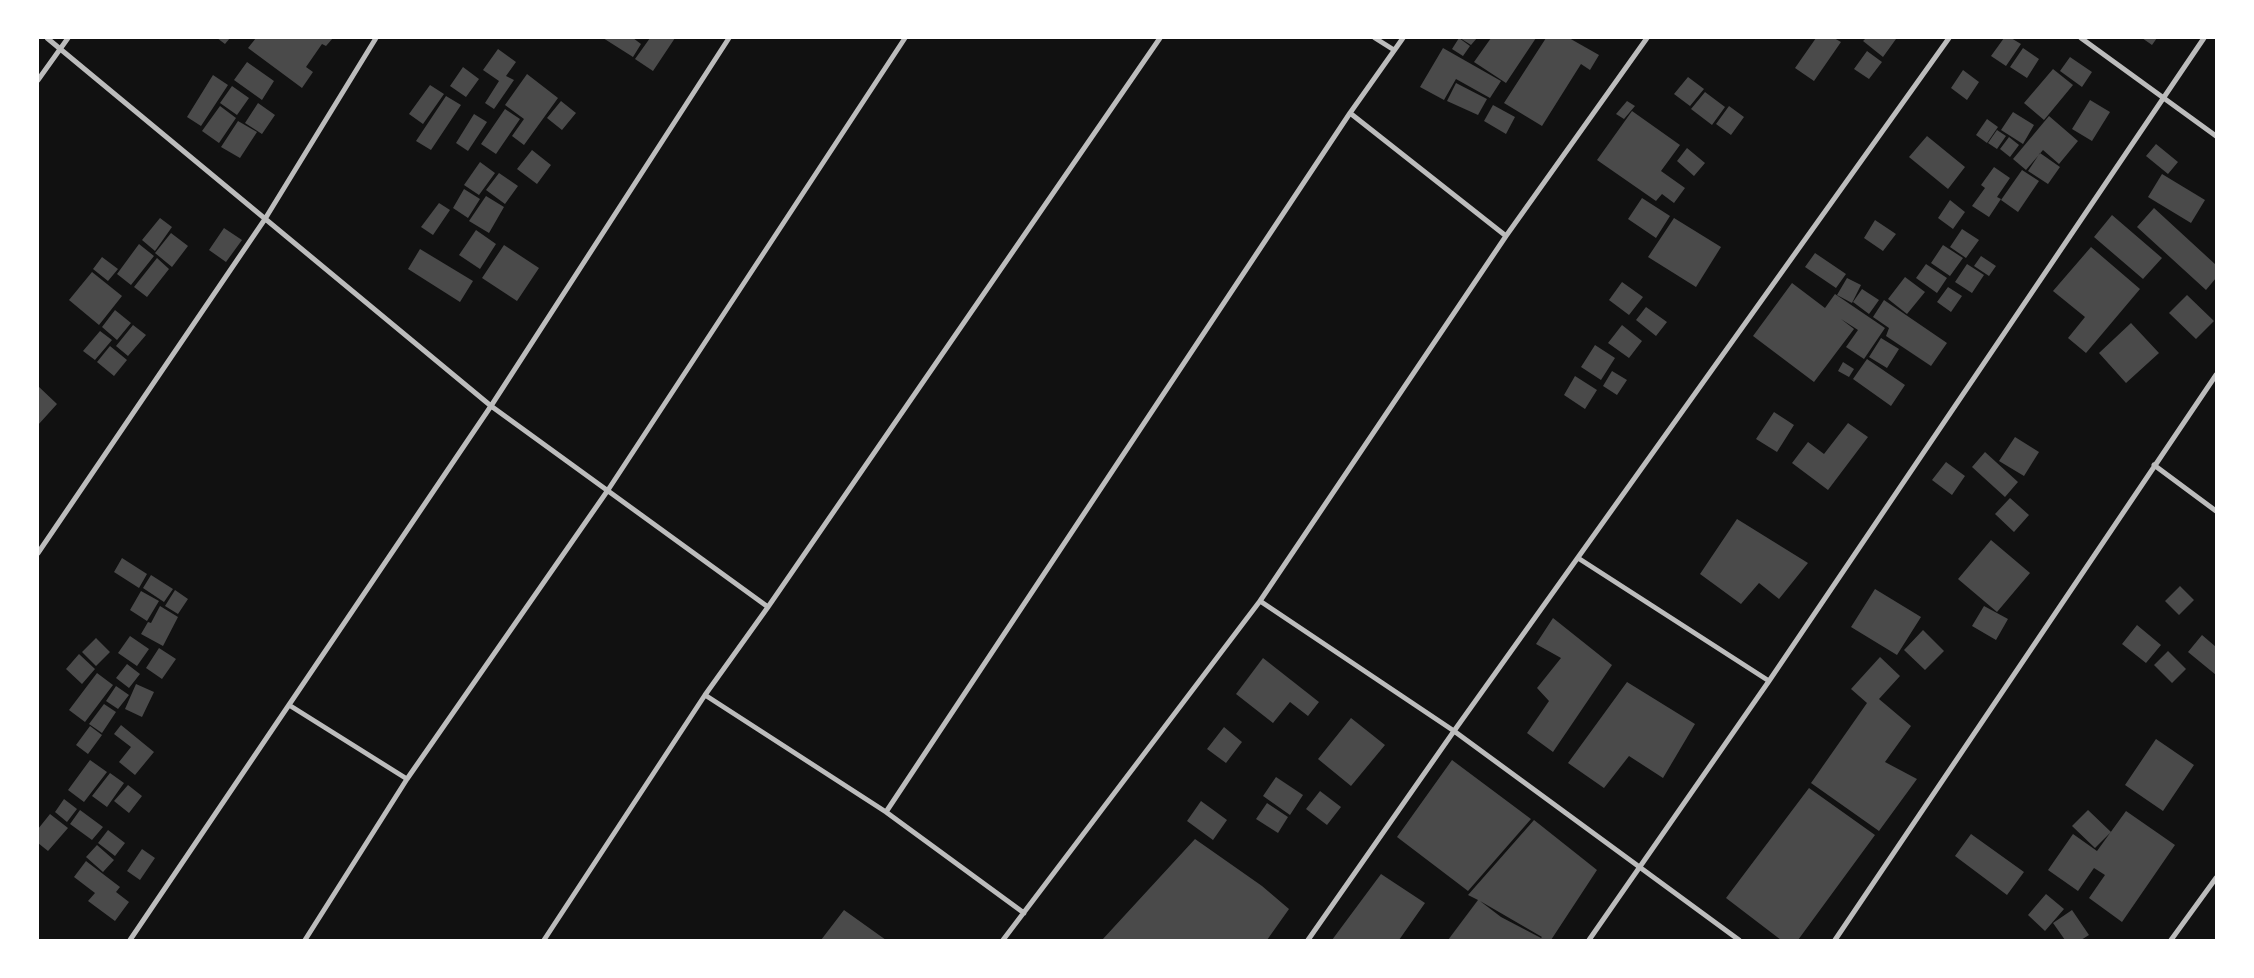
<!DOCTYPE html>
<html>
<head>
<meta charset="utf-8">
<style>
	body { margin:0 }
	#map { position:relative; width:2254px; height:978px; overflow:hidden; background:#111; font-family:Inter,sans-serif }
	canvas { display:block }
	.frame { position:absolute; inset:0; border:39px solid #fff; pointer-events:none }
</style>
</head>
<body>
<div id="map">
<canvas width="2254" height="978"></canvas>
<div class="frame"></div>
</div>
<script>
const g = document.querySelector('canvas').getContext('2d');
g.lineJoin = 'round';
function fill(path, color) { g.fillStyle = color; g.fill(path, 'evenodd'); }
function trace(path, color, width, dash) { g.strokeStyle = color; g.lineWidth = width; g.lineCap = dash ? 'butt' : 'round'; g.setLineDash(dash || []); g.stroke(path); }
const building = new Path2D(`
	M217 38H230L225 44Z
	M256 38H333L326 46 322 44 306 67 313 72 302 88 248 48Z
	M603 38H633L641 44 633 57Z
	M650 38H675L653 71 635 59Z
	M1459 38 1470 46 1463 56 1452 49Z
	M1460 38H1477L1471 45Z
	M1491 38H1536L1506 83 1474 62Z
	M1546 38H1569L1599 55 1590 70 1581 64 1542 126 1504 103Z
	M1816 38H1834L1841 42 1814 81 1795 68Z
	M1866 38H1894L1896 39 1883 57 1863 41Z
	M2004 38H2011L2021 44 2006 66 1991 56Z
	M2142 38H2157L2152 45Z
	M1443 48 1501 81 1490 98 1456 79 1444 100 1420 87Z
	M2023 48 2039 59 2027 78 2010 67Z
	M498 49 516 62 506 76 514 80 494 109 485 103 499 81 483 70Z
	M1867 51 1882 62 1869 79 1854 69Z
	M2070 57 2092 72 2082 87 2060 71Z
	M247 62 274 81 262 100 234 80Z
	M463 67 479 79 466 97 450 86Z
	M2053 69 2073 85 2044 120 2024 103Z
	M1963 70 1979 82 1967 100 1951 88Z
	M527 74 558 98 524 145 512 136 524 119 505 105Z
	M213 75 228 85 201 126 187 117Z
	M1688 77 1704 89 1690 106 1674 94Z
	M1456 83 1487 99 1478 115 1447 101Z
	M430 85 444 94 423 124 409 114Z
	M232 86 249 98 237 115 220 103Z
	M1705 92 1725 107 1712 125 1691 109Z
	M446 96 461 105 431 150 416 141Z
	M2090 100 2110 112 2092 141 2072 129Z
	M561 101 576 113 562 130 547 118Z
	M1627 101 1635 106 1624 119 1616 114Z
	M258 103 275 115 262 134 245 123Z
	M1493 105 1515 117 1506 134 1484 121Z
	M220 106 236 118 219 143 202 131Z
	M1729 106 1744 117 1731 135 1716 124Z
	M505 109 520 119 496 154 481 144Z
	M1632 111 1680 145 1661 171 1685 188 1674 203 1662 194 1656 201 1597 160Z
	M2013 112 2034 125 2023 144 2001 130Z
	M474 114 487 122 468 151 456 143Z
	M2049 116 2078 141 2059 164 2043 150 2026 170 2013 159Z
	M1987 119 1998 127 1987 143 1976 135Z
	M238 121 257 132 240 158 221 147Z
	M1997 130 2006 136 1997 149 1988 143Z
	M1927 136 1965 167 1948 189 1909 157Z
	M2009 137 2019 145 2010 157 2000 149Z
	M2156 144 2178 162 2168 174 2146 156Z
	M1687 148 1705 163 1694 176 1677 161Z
	M532 150 551 165 537 184 517 169Z
	M2040 153 2060 167 2048 184 2028 171Z
	M480 162 495 173 479 195 464 185Z
	M1994 167 2010 178 1997 197 2001 199 1989 217 1972 206 1985 188 1981 185Z
	M2022 170 2039 181 2018 212 2001 200Z
	M499 173 518 186 505 204 486 190Z
	M2162 174 2205 200 2191 223 2148 197Z
	M464 189 480 199 468 218 453 208Z
	M486 196 504 207 489 233 469 221Z
	M1642 198 1670 216 1656 238 1628 219Z
	M1950 200 1965 212 1953 229 1938 218Z
	M439 203 450 210 433 235 421 227Z
	M2154 208 2216 265V278L2206 290 2137 227Z
	M2112 215 2162 258 2143 279 2094 237Z
	M160 218 172 227 155 251 142 240Z
	M1674 218 1721 247 1696 287 1648 257Z
	M1875 220 1896 234 1883 251 1864 238Z
	M224 228 242 240 226 262 209 250Z
	M1962 229 1979 240 1966 258 1950 247Z
	M476 230 496 244 480 269 459 255Z
	M171 233 188 246 172 267 155 253Z
	M139 244 154 256 131 285 117 274Z
	M504 245 539 268 517 301 482 278Z
	M1943 245 1963 258 1950 276 1931 263Z
	M2091 247 2140 289 2086 353 2068 338 2085 317 2053 291Z
	M420 249 473 281 460 302 408 269Z
	M1815 253 1846 274 1836 288 1805 267Z
	M1981 256 1996 266 1989 276 1974 266Z
	M102 257 118 269 108 281 93 269Z
	M157 258 169 269 147 297 134 287Z
	M1926 264 1947 278 1937 293 1916 278Z
	M1967 264 1984 275 1972 293 1955 282Z
	M92 272 122 296 99 325 69 300Z
	M1905 277 1925 292 1907 314 1888 299Z
	M1847 278 1861 285 1852 303 1837 295Z
	M1622 282 1643 297 1629 315 1609 300Z
	M1792 283 1825 308 1835 294 1885 328 1864 359 1846 347 1858 330 1841 319 1854 329 1814 382 1753 336Z
	M1948 287 1962 296 1951 312 1937 302Z
	M1862 289 1879 300 1869 314 1853 302Z
	M2187 295 2214 321 2196 339 2169 313Z
	M1884 300 1947 343 1931 366 1886 336 1889 328 1873 317Z
	M1646 307 1667 322 1656 336 1636 320Z
	M115 310 131 323 117 340 102 327Z
	M2131 323 2159 353 2126 383 2099 353Z
	M133 325 146 335 128 356 116 346Z
	M1622 325 1642 341 1629 358 1608 343Z
	M100 331 112 340 95 360 83 351Z
	M1881 338 1899 349 1887 368 1869 357Z
	M1595 345 1615 358 1601 380 1581 367Z
	M110 346 127 360 114 376 97 362Z
	M1867 359 1905 385 1891 406 1853 379Z
	M1843 362 1854 369 1849 377 1838 371Z
	M1612 371 1627 380 1617 395 1603 386Z
	M1575 376 1597 390 1585 409 1564 395Z
	M38 386 57 404 38 425Z
	M1774 412 1794 425 1777 452 1756 439Z
	M1848 423 1868 437 1828 490 1792 463 1808 442 1824 454Z
	M2015 437 2039 452 2024 476 1999 461Z
	M1985 452 2018 482 2005 497 1972 467Z
	M1946 462 1965 476 1952 495 1932 480Z
	M2010 498 2029 515 2014 532 1995 514Z
	M1737 519 1808 563 1779 599 1759 583 1741 604 1700 574Z
	M1991 540 2030 573 1997 612 1958 579Z
	M122 558 147 574 139 588 114 572Z
	M151 575 173 589 164 602 143 588Z
	M2180 586 2194 600 2179 615 2165 601Z
	M1875 589 1921 617 1897 655 1851 627Z
	M175 590 188 599 178 614 165 606Z
	M141 591 159 601 147 621 130 610Z
	M160 606 178 617 163 646 141 634 148 622 151 623Z
	M1984 606 2008 619 1996 640 1972 626Z
	M1553 618 1612 665 1553 752 1527 733 1549 701 1537 688 1561 658 1536 644Z
	M2137 625 2161 645 2146 663 2122 644Z
	M1923 630 1944 651 1925 670 1904 650Z
	M2202 635 2216 647V675L2188 652Z
	M130 636 149 649 137 666 118 653Z
	M96 638 110 652 96 666 82 652Z
	M159 648 176 659 162 679 146 668Z
	M2168 651 2186 669 2172 683 2154 665Z
	M79 654 95 669 82 684 66 669Z
	M1880 657 1900 676 1879 699 1911 726 1885 762 1917 779 1879 831 1811 783 1867 703 1851 689Z
	M1263 658 1319 702 1308 716 1290 702 1273 723 1236 694Z
	M127 664 140 674 129 688 116 678Z
	M97 673 113 685 85 722 69 710Z
	M1627 682 1695 724 1663 778 1629 756 1604 788 1568 763Z
	M136 684 154 692 142 717 125 709Z
	M116 686 129 695 118 709 106 701Z
	M104 704 116 712 102 733 89 724Z
	M1351 718 1385 745 1351 786 1318 759Z
	M121 725 154 752 135 775 119 762 131 747 114 734Z
	M90 726 102 735 88 754 76 745Z
	M1224 727 1242 742 1226 763 1207 749Z
	M2156 739 2194 765 2163 811 2125 785Z
	M90 760 107 772 84 802 68 790Z
	M1452 760 1531 819 1468 891 1397 837Z
	M110 773 124 783 107 807 92 796Z
	M1276 777 1303 795 1290 815 1263 796Z
	M128 785 142 796 129 813 114 801Z
	M1809 788 1875 835 1798 940H1781L1726 898Z
	M1320 791 1341 807 1327 825 1306 809Z
	M64 799 77 809 67 822 55 812Z
	M1201 801 1227 820 1213 840 1187 821Z
	M1267 803 1288 817 1278 833 1256 819Z
	M80 810 103 827 92 840 70 824Z
	M2088 810 2111 832 2095 848 2072 826Z
	M2126 811 2175 845 2122 922 2089 898 2105 875 2094 868 2078 891 2048 870 2073 834 2097 851Z
	M50 814 68 828 48 851 38 843V829Z
	M1534 820 1597 870 1551 940H1448L1478 900 1468 895ZM1480 901 1542 937 1541 938 1501 917Z
	M108 830 125 843 115 856 98 843Z
	M1971 834 2024 872 2007 895 1955 856Z
	M1195 839 1262 886 1289 909 1267 940H1102Z
	M97 845 114 860 103 872 86 857Z
	M142 849 155 858 140 880 127 871Z
	M86 861 120 887 116 892 129 902 115 921 88 901 95 893 74 877Z
	M1381 874 1425 903 1399 940H1332Z
	M2046 894 2064 909 2045 931 2028 915Z
	M844 910 886 940H821Z
	M2072 910 2089 935 2081 940H2065L2053 923Z`);
const minor = new Path2D(`
	M47 38 491 406 768 607
	M1375 38 1394 50
	M2081 38 2216 136
	M38 80 68 38
	M1350 113 1506 236
	M2154 465 2216 511
	M38 553 265 219 376 38
	M1578 558 1769 681
	M1260 601 1454 731 1739 940
	M705 695 886 812 1024 913
	M289 705 407 779
	M886 812 1350 113 1403 38
	M130 940 491 406 729 38
	M305 940 407 779 608 490 905 38
	M544 940 705 695 768 607 1160 38
	M1003 940 1260 601 1506 236 1647 38
	M1308 940 1454 731 1949 38
	M1589 940 1769 681 2204 38
	M1835 940 2216 375
	M2171 940 2216 878`);
fill(building, '#4a4a4a');
trace(minor, '#bcbcbc', 5);
</script>
</body>
</html>
